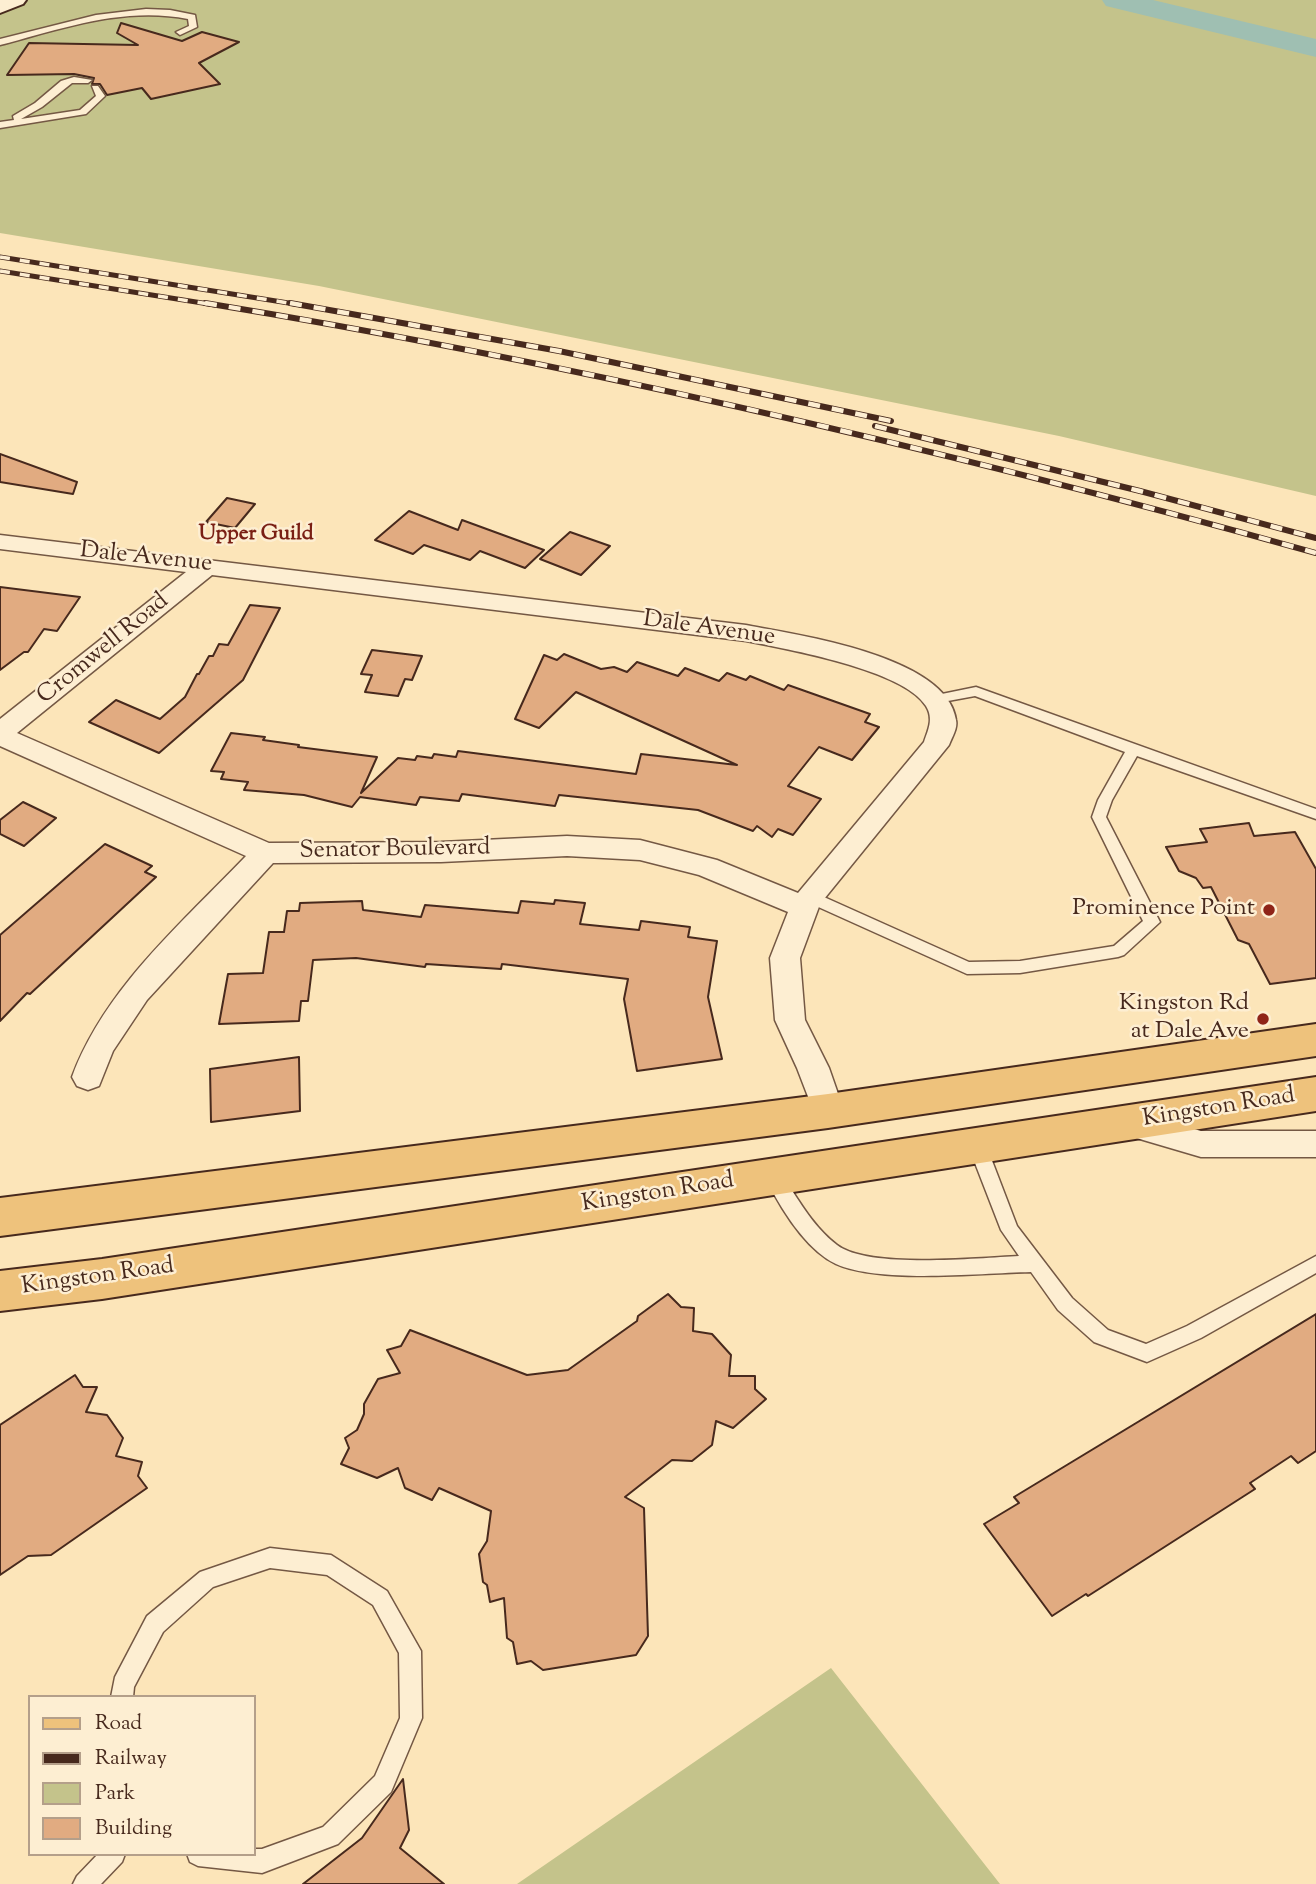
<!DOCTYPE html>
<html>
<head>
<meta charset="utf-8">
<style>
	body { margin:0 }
	#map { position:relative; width:1316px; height:1884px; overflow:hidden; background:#fce5b9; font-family:"Sorts Mill Goudy",serif }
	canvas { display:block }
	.legend { position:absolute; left:28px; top:1695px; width:228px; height:161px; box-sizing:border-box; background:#fdeed2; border:2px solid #b49f8a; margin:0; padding:9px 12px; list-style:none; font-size:21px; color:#47291d }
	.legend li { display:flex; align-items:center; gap:14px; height:35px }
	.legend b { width:35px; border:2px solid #b49f8a }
</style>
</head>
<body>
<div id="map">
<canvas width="1316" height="1884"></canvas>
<ul class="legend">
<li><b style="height:9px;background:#eec27c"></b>Road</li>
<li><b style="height:9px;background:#47291d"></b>Railway</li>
<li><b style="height:19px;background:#c4c38b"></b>Park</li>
<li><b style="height:19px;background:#e1ab81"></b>Building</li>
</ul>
</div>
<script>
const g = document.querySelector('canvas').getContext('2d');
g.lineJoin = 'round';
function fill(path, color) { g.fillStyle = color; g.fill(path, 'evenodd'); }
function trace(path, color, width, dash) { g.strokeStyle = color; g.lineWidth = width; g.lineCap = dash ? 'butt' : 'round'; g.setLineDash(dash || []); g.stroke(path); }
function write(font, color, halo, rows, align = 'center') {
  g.font = font + ' "Sorts Mill Goudy",serif'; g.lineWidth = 5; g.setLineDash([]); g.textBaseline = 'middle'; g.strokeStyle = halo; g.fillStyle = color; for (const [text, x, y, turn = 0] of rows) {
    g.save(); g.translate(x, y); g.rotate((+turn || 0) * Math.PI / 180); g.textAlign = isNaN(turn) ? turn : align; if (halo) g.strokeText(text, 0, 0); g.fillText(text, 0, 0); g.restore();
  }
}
const green = new Path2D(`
	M0 0H1316V496L1059 436 319 286 0 233Z
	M831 1668 1000 1884H517Z`);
const river = new Path2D(`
	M1102 0H1153L1316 39V57L1106 6Z`);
const building = new Path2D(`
	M121 23 182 41 202 32 239 42 199 63 220 84 151 99 142 88 107 95 100 84H92L94 78 74 74 7 75 29 43 138 45 117 33Z
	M0 454 77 482 73 494 0 482Z
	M227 498 255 504 235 528 206 522Z
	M409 511 458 530 462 520 544 550 525 568 480 551 470 560 424 545 413 554 375 540Z
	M570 532 610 546 581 575 540 559Z
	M0 587 80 597 57 631 44 629 28 652H24L0 670Z
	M250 605 280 608 243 680 159 753 89 722 116 700 160 719 185 697 197 674H199L209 656H213L219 644 228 645Z
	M372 650 422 656 412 680 405 679 398 696 365 692 372 675 361 674Z
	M564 654 601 669 614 667 627 672 637 662 678 676 685 668 719 681 727 673 746 680 750 676 784 690 788 685 870 714 865 722 879 727 852 760 819 747 788 786 821 799 793 835 778 829 772 837 757 826 753 831 698 810 559 795 555 806 462 794 459 801 420 797 416 805 360 797 352 807 304 795 244 790 248 782 221 779 224 772 211 771 231 733 265 737 263 740 299 745 298 747 377 757 361 793 398 758 415 760 417 756 432 758 434 754 456 757 458 751 636 774 641 754 737 765 576 692 539 728 515 719 544 655 557 660Z
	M23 802 56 818 24 846 0 834V820Z
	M1249 823 1254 836 1295 832 1316 869V978L1270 984 1249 944 1238 940 1211 887 1203 888 1196 878 1179 871 1166 847 1207 842 1200 829Z
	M105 844 152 866 145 872 156 877 30 994 27 993 0 1021V935Z
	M555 900 585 903 580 924 639 930 641 921 690 927 688 937 717 941 708 997 722 1059 637 1071 624 999 628 979 502 964 501 969 426 964 425 967 356 958 313 960 308 1001H301L299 1021 219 1024 228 974 263 973 269 932H284L287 911H299L300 903 362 901 363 910 421 917 425 905 518 913 521 901 554 904Z
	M299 1057 300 1111 211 1122 210 1069Z
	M668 1294 681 1307 694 1308 693 1331 712 1334 731 1355 729 1376H755V1389L766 1399 733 1428 716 1421 712 1445 692 1461 672 1460 625 1497 644 1508 648 1636 636 1655 543 1670 531 1661 517 1664 513 1642 507 1638 504 1598 490 1602 487 1585 483 1582 479 1554 487 1541 491 1511 439 1488 432 1500 405 1488 398 1468 377 1478 341 1464 349 1448 345 1438 357 1430 364 1414V1404L378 1379 400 1373 387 1350 401 1346 410 1330 527 1375 568 1370 637 1321 638 1316Z
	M1316 1314V1451L1298 1463 1291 1456 1250 1483 1255 1489 1088 1596 1086 1594 1052 1616 984 1524 1019 1503 1014 1497Z
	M75 1375 83 1387H97L86 1412 107 1415 123 1438 116 1456 142 1462 138 1476 147 1488 51 1555 28 1556 0 1575V1425Z
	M403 1779 409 1830 400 1848 444 1884H303L362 1838Z`);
const lane = new Path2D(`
	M146 9 170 10 195 15 197 27 180 35 176 32 189 26 188 19C124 6 61 29 0 45V39L96 15Z
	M74 77 92 80 88 83H72L42 107 21 119 80 110 96 96 92 86H98L105 96 86 114 0 128V122L14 120 13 116 35 103 61 81Z
	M976 687 1316 809V819L1137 756 1112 800 1106 817 1160 922 1124 955 1118 957 1020 973 967 974 805 901 802 897 805 893H815L969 962 1020 961 1114 946 1143 921 1092 817 1098 800 1125 752 975 696 937 703 930 699 932 696Z
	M977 1138 983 1140 986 1145 1017 1226 1072 1298 1108 1330 1146 1344 1187 1326 1316 1256V1273L1201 1338 1147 1362 1094 1342 1058 1310 1031 1272C981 1273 880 1284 836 1264 805 1249 780 1207 765 1177L768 1172 774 1170 780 1172C797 1197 812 1226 837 1245 868 1269 977 1258 1019 1256L1001 1230 968 1145 971 1140Z
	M270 1548 331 1555 387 1591 421 1651 422 1718 391 1792 338 1844 262 1873 198 1866 190 1862 187 1854H254V1849H262L323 1827 375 1776 400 1718 399 1653 373 1605 327 1575 270 1568 213 1587 163 1632 134 1687 133 1697H111L115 1677 147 1616 200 1572Z
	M98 1854H125L122 1862 101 1884H73L77 1876Z`);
const street = new Path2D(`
	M0 535 746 625C798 635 947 656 956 720 958 728 952 737 949 745L820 904 800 958 805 1020 829 1068 844 1111 839 1120 828 1124 817 1120 797 1068 775 1020 770 958 788 912 699 875 640 860 567 856 441 862 273 863 147 1000 113 1051 99 1086 88 1090 77 1086 72 1077C105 988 182 923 246 856L0 746V719L186 572 0 549ZM212 575 746 641C787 649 904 670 926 706 934 719 928 730 924 742L798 893 717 860 640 840 567 836 441 842 269 843 17 733Z
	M1127 1110 1201 1131H1316V1157H1201L1116 1132 1111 1123 1116 1114Z`);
const secondary = new Path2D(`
	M0 0H26L23 4 0 13Z`);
const primary = new Path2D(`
	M1316 1024V1056L828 1128 0 1236V1198L828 1094Z
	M1316 1077V1111L102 1299 0 1311V1271L102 1259Z`);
const railFar1 = new Path2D(`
	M0 257 301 305
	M0 271 215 305`);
const rail = new Path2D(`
	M205 303C580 364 950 451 1316 553
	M290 303 559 351 891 421
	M875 426 1140 491 1316 538`);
const markers = [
	[1269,910,7,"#8f2418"],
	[1263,1019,7,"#8f2418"]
];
const farNeighbourhoodnames = [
	["Upper Guild",256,535]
];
const streetNames = [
	["Dale Avenue",146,559,6],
	["Dale Avenue",709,630,8],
	["Cromwell Road",104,650,-39],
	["Senator Boulevard",395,851,-1],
	["Kingston Road",1219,1109,-9],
	["Kingston Road",658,1194,-9],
	["Kingston Road",98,1278,-8]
];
const poiNames = [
	["Prominence Point",1255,910],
	["Kingston Rd",1249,1005],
	["at Dale Ave",1249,1033]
];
fill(green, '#c4c38b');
fill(river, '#9fbfb2');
fill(building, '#e1ab81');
trace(building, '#47291d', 2);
trace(lane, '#745844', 3);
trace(street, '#745844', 3);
trace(secondary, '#47291d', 4);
trace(primary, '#47291d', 4);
fill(lane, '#fdeed2');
fill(street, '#fdeed2');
fill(secondary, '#fdeed2');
fill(primary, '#eec27c');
trace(railFar1, '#47291d', 5);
trace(rail, '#47291d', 6);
trace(railFar1, '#fdeed2', 3.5, [10]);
trace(rail, '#fdeed2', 4.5, [12]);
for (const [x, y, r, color] of markers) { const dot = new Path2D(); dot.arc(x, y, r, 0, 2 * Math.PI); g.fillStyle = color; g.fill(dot); trace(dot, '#fdeed2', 2.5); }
write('bold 21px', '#7a1f14', '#fdeed2', farNeighbourhoodnames);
write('24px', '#47291d', '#fdeed2', streetNames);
write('24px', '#47291d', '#fdeed2', poiNames, 'right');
</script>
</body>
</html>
